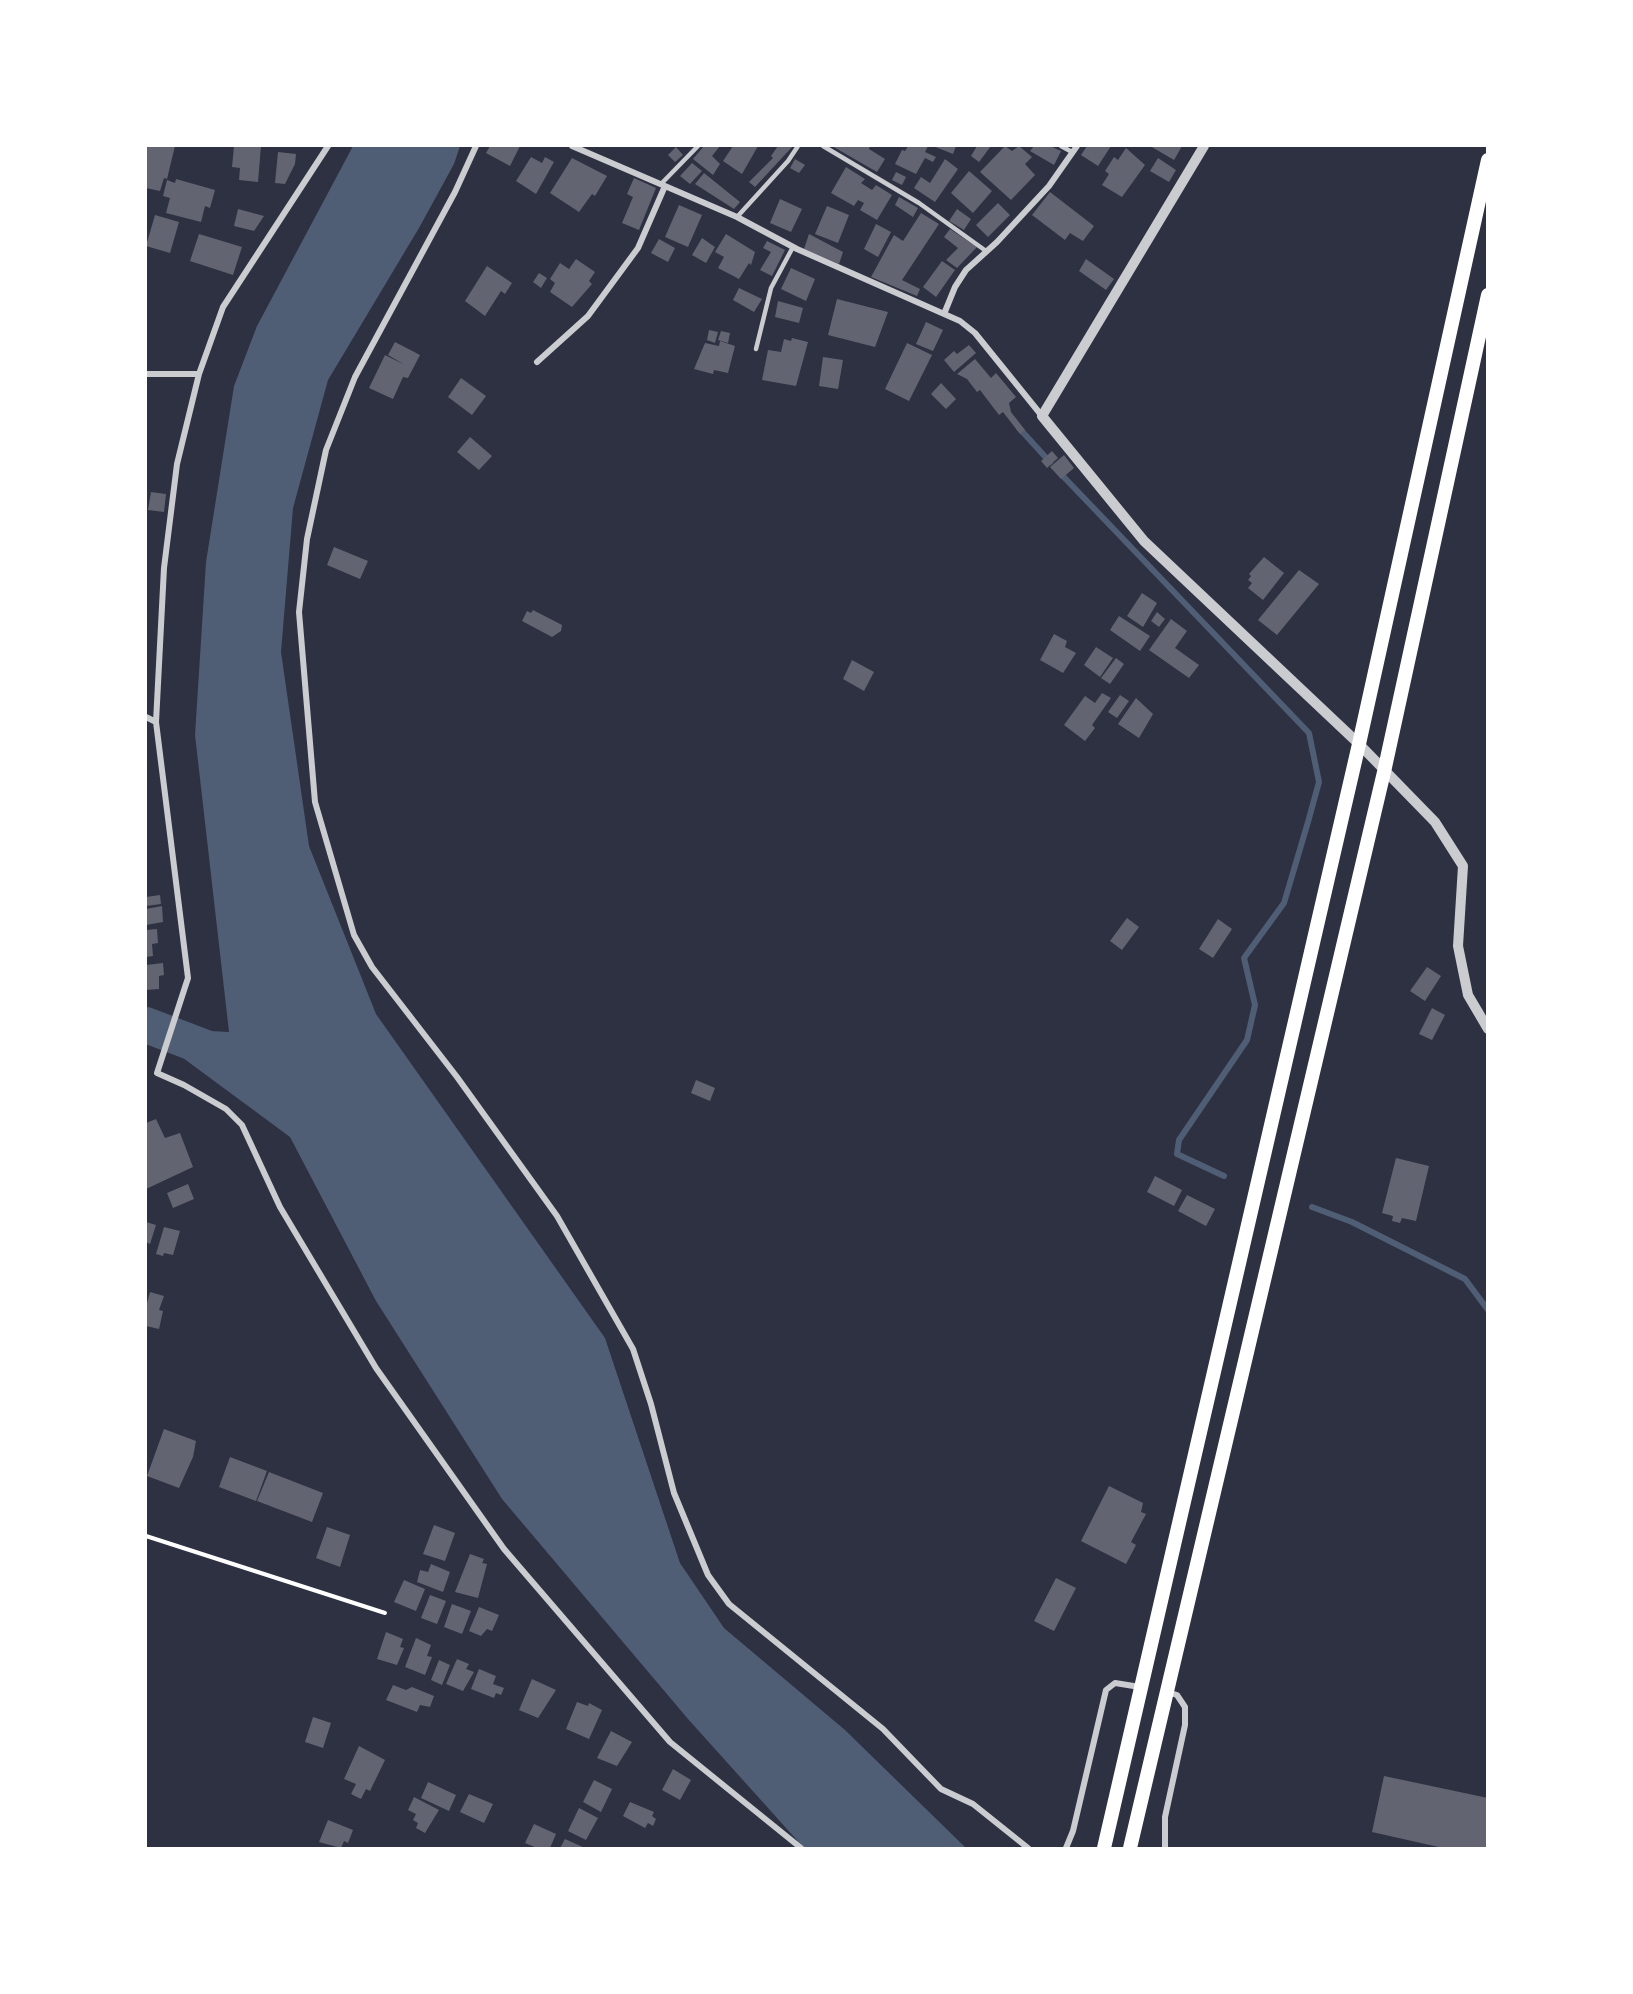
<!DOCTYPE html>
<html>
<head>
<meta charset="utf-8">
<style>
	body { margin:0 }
	#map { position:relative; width:1633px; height:1994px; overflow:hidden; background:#2d3142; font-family:"Golos Text",sans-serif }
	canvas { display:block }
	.frame { position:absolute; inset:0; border:147px solid #fff; pointer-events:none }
</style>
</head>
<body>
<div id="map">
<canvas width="1633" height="1994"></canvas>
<div class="frame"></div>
</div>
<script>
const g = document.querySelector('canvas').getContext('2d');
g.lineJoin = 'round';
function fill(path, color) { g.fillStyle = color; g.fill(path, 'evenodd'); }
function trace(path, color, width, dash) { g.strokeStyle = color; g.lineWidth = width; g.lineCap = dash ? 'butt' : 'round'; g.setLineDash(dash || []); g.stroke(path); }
const water = new Path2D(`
	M353 146H460L454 164 419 228 328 380 293 508 281 652 309 846 376 1014 605 1338 680 1563 724 1628 845 1730 966 1848H804L688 1719 502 1499 376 1301 290 1137 183 1058 192 1030 229 1032 195 735 206 562 234 386 257 326Z`);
const stream = new Path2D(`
	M1019 428 1050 462
	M1059 472 1309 733 1319 782 1308 822 1284 903 1244 958 1255 1005 1247 1040 1179 1140 1177 1154 1224 1176
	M1312 1207 1352 1222 1465 1279 1488 1310`);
const river = new Path2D(`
	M146 1025 235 1059`);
const building = new Path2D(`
	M146 146H175L167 179 164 178 160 191 146 188Z
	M234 146H261L258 182 239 180 240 168 232 167Z
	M490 146H520L510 166 486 153Z
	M704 146H720L712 156 720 164 713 175 693 159Z
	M733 146H758L742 174 723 161Z
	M778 146H793L755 187 749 182 773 158 771 156Z
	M832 146H870L869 149 885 159 877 172Z
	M908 146H928L925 152 936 157 933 162 925 158 916 174 895 164 902 150 905 151Z
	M933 146H956L953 154Z
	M977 146H991L979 162 971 156Z
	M1005 146 1012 151 1019 146 1032 157 1025 164 1035 175 1011 200 980 172Z
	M1034 146H1050L1061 151 1054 165 1030 151Z
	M1087 146H1111L1098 166 1081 155Z
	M1150 146H1182L1174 160Z
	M676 147 683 155 675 162 668 155Z
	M1126 148 1145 165 1122 197 1102 185 1109 174 1105 171 1114 157 1118 160Z
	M278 152 296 154 295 164 285 184 275 183Z
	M531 157 542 163 545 157 554 162 536 194 516 181Z
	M572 158 607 176 595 196 592 194 579 212 550 193Z
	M1158 158 1176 170 1169 182 1150 171Z
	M795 159 805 165 799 173 790 168Z
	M945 159 958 169 935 202 914 188 921 177 930 183Z
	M692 163 702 171 690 184 680 176Z
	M846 167 865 179 861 183 872 190 876 185 892 195 877 220 860 210 864 203 858 200 854 206 831 193Z
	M969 171 992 191 973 213 951 193Z
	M896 172 906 177 902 185 892 180Z
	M704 173 740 202 734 209 695 184Z
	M634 178 656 188 639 230 622 223 633 197 627 194Z
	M176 179 215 190 210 208 205 206 201 222 166 213 170 198 163 196 167 180 175 183Z
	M1050 192 1094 226 1083 241 1070 233 1065 240 1032 215Z
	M899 197 918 208 913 217 895 205Z
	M780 199 802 209 791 232 770 223Z
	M998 203 1010 215 988 237 976 225Z
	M679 205 702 215 688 247 665 237Z
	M827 206 849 215 838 243 815 234Z
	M238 209 264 216 254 231 234 226Z
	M957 209 971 219 964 230 949 221Z
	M921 213 939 224 902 280 920 289 917 296 871 277 894 235 903 241Z
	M155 215 179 222 170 253 146 246Z
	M876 224 891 232 878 257 864 249Z
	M950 229 977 247 957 268 946 260 958 248 944 237Z
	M199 234 242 247 233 275 190 261Z
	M726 234 755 252 751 265 749 263 739 279 718 268 724 257 715 252Z
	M809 234 843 252 839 264 804 249Z
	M702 238 715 247 706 263 692 255Z
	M659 239 675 248 668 262 651 253Z
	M767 241 785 250 772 276 760 270 771 252 763 248Z
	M576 259 595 272 589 281 592 284 572 307 550 292 555 283 550 279 560 263 569 269Z
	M1086 259 1114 279 1106 290 1079 271Z
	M942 261 955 270 936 297 923 287Z
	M487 266 512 283 505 294 501 291 485 316 465 301Z
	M791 268 815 279 806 301 781 289Z
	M539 273 547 278 541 288 533 282Z
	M739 288 762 299 754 312 733 300Z
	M837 299 888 312 875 347 828 335Z
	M778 301 803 308 799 323 775 317Z
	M926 322 943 330 933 351 916 344Z
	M709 330 718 332 715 343 707 340Z
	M721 331 730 333 728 343 718 340Z
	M792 338 808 342 796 386 762 380 768 350 781 352 784 339 791 341Z
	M720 341 735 346 728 373 714 370 713 374 694 369 705 343 719 346Z
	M395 342 420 355 408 378 403 377 393 399 369 388 385 355 405 365 388 355Z
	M907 343 932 355 909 401 885 389Z
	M969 345 976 353 954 372 944 360 954 351 957 354Z
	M823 357 843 360 838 389 819 386Z
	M975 359 991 378 996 373 1016 397 1009 403 1011 412 1025 430 1020 434 1003 412 999 415 980 390 977 392 967 379 957 374Z
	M461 378 486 396 472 415 448 397Z
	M941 383 956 399 946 409 931 394Z
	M470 437 492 456 479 470 457 452Z
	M1052 451 1058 458 1047 468 1041 461Z
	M1064 455 1074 468 1061 479 1050 467Z
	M151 492 166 494 164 512 148 510Z
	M334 547 368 561 360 579 327 565Z
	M1264 557 1284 573 1263 600 1248 588 1252 583 1248 580 1251 576 1249 574Z
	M1299 570 1319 584 1277 635 1258 620Z
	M1142 593 1157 603 1143 627 1127 616Z
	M533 610 562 625 561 631 552 637 522 621 527 611 531 613Z
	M1157 612 1165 619 1159 627 1151 621Z
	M1119 616 1150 636 1140 651 1110 630Z
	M1171 619 1187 631 1175 648 1199 665 1189 678 1149 650Z
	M1054 634 1067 641 1065 647 1076 653 1063 673 1040 660Z
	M1096 647 1113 658 1100 677 1084 665Z
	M1116 658 1124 664 1110 684 1101 678Z
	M852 660 874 672 864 691 843 679Z
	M1102 693 1111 698 1092 725 1095 728 1085 741 1064 725 1085 696 1095 703Z
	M1120 695 1129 701 1117 718 1108 712Z
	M1136 698 1153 714 1139 738 1118 724Z
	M160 895 161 904 146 906V897Z
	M162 906 163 922 146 925V909Z
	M1127 918 1139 927 1122 950 1110 941Z
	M1218 919 1232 929 1213 958 1199 949Z
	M157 929 158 943 152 944 153 956 146 957V930Z
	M163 963 164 975 159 976V989L146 990V965Z
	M1427 967 1441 976 1425 1001 1410 991Z
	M1432 1008 1445 1015 1432 1040 1419 1034Z
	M696 1080 715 1088 710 1101 691 1093Z
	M156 1119 165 1138 180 1133 193 1167 146 1189V1123Z
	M1396 1158 1429 1166 1416 1221 1402 1218 1400 1223 1392 1221 1393 1216 1382 1213Z
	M1155 1176 1182 1190 1174 1206 1147 1192Z
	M188 1184 194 1199 173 1208 167 1193Z
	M1187 1195 1215 1209 1206 1226 1178 1211Z
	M146 1222 156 1225 150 1244 146 1242Z
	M164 1227 180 1231 173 1255 164 1253 163 1256 156 1254Z
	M150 1292 164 1296 159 1310 163 1311 159 1329 146 1326V1307Z
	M164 1429 196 1441 193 1457 179 1488 147 1476Z
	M230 1457 267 1471 256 1501 219 1487Z
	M269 1472 323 1493 312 1522 257 1501Z
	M1109 1486 1143 1503 1141 1512 1146 1514 1131 1542 1136 1545 1126 1564 1081 1541Z
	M434 1525 455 1533 445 1561 423 1554Z
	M327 1527 350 1535 340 1567 316 1558Z
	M470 1554 484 1559 482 1563 487 1564 478 1598 455 1592Z
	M431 1564 450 1572 443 1592 417 1582 420 1570 428 1572Z
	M1056 1578 1076 1588 1054 1631 1034 1621Z
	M404 1580 425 1589 416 1611 394 1602Z
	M430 1595 446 1601 437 1624 421 1618Z
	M452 1604 471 1611 462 1634 444 1627Z
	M479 1607 499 1615 492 1631 487 1629 481 1636 469 1631Z
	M386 1632 403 1639 400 1647 404 1648 397 1665 377 1659Z
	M416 1638 431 1645 427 1656 432 1657 425 1675 405 1667Z
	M457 1659 469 1664 466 1669 474 1672 463 1691 446 1684Z
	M439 1660 450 1665 442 1685 431 1680Z
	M479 1669 496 1676 493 1684 504 1688 501 1695 496 1693 494 1698 471 1689Z
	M532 1679 556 1690 538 1718 519 1710Z
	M393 1685 406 1690 412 1687 434 1696 430 1707 420 1705 417 1712 386 1700Z
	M577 1702 588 1706 589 1703 602 1710 589 1739 566 1729Z
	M313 1717 331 1723 323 1748 305 1742Z
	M611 1731 632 1742 617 1766 597 1758Z
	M359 1746 385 1760 370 1791 366 1789 361 1799 351 1794 356 1784 344 1779Z
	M673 1769 691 1780 680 1800 662 1790Z
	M1384 1776 1488 1798V1848H1443L1372 1832Z
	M594 1780 612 1789 601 1812 583 1802Z
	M428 1782 456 1795 449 1811 421 1798Z
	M469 1794 493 1804 484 1823 460 1812Z
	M414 1797 439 1810 425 1833 416 1828 418 1823 413 1820 416 1814 408 1810Z
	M630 1802 654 1812 652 1816 656 1819 653 1826 648 1823 645 1828 623 1816Z
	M579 1808 598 1818 586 1840 568 1831Z
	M328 1820 353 1830 348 1843 344 1841 341 1848 319 1842Z
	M534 1824 556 1834 550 1848H537L525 1843Z
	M565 1839 585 1848H560Z`);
const path = new Path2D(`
	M146 1536 385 1613`);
const service = new Path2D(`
	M823 146 919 203 986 251
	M1061 146 1072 152
	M661 184 698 146
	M737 217 788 161 798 146
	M756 349 771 288 793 247`);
const minor = new Path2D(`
	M328 146 223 307 199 374 177 464 164 568 156 722 188 978 157 1073 184 1085 226 1109 242 1125 280 1207 376 1368 504 1549 670 1742 801 1848
	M476 146 455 192 355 377 326 450 307 539 299 612 315 802 354 935 372 967 457 1077 557 1216 633 1349 651 1404 674 1493 708 1575 729 1604 883 1729 941 1789 973 1804 1028 1848
	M572 146 737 217 797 249 960 321 975 333 1042 416
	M944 314 955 287 966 270 997 242 1049 186 1077 146
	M537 362 588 316 638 248 665 186
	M146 374H199
	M146 717 156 722
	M1066 1848 1073 1831 1106 1690 1115 1683 1140 1687
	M1165 1848V1817L1185 1725V1707L1177 1695 1167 1692`);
const tertiary = new Path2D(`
	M1204 146 1042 416 1144 541 1359 744 1435 822 1463 866 1458 946 1468 995 1488 1029`);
const primary = new Path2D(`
	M1104 1848 1359 744 1488 160
	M1130 1848 1384 772 1488 295`);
fill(water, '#4f5d75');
trace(stream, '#4f5d75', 6);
trace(river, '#4f5d75', 36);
fill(building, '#626471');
trace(path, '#fff', 4);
trace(service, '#caccd0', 4.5);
trace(minor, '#caccd0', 6);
trace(tertiary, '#caccd0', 10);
trace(primary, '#fff', 14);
</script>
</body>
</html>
